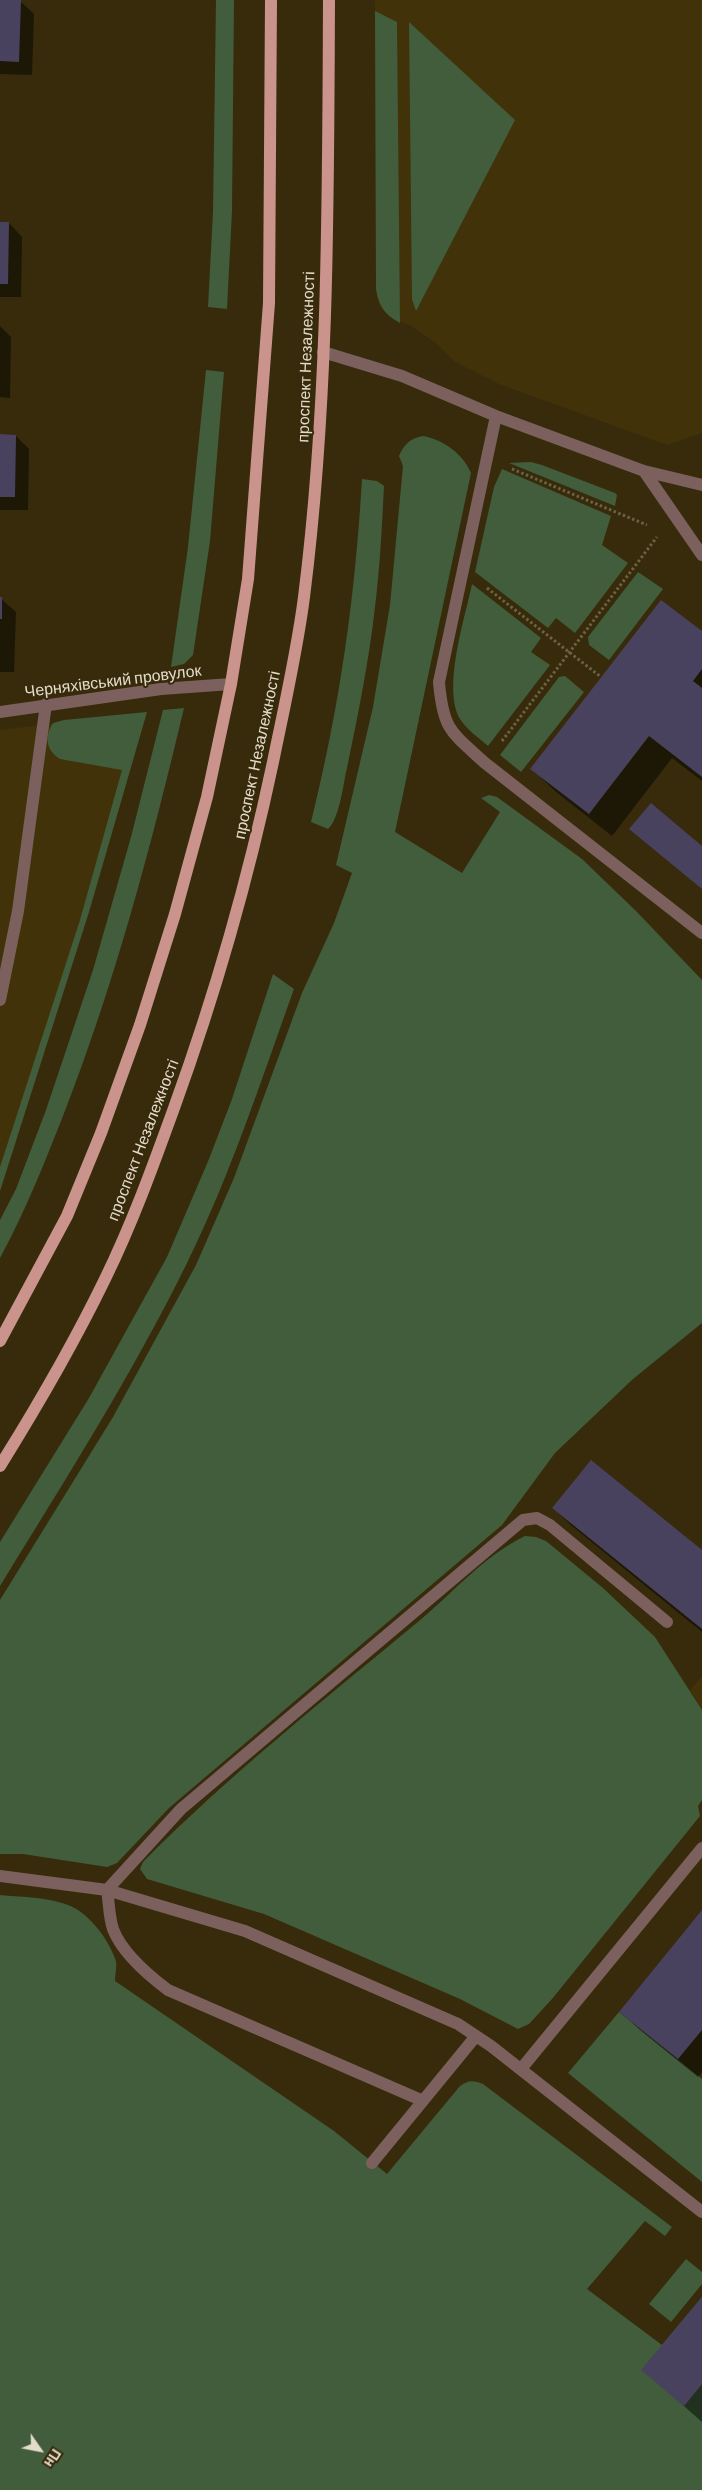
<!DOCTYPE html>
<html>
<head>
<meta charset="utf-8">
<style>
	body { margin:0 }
	#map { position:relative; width:702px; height:2490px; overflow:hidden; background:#372b0b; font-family:Barlow,sans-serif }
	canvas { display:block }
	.north { position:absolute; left:15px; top:2425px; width:50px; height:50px; -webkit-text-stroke:4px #372b0b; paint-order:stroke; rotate:123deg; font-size:14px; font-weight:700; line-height:20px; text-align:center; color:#e4dccb }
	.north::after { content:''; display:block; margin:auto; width:18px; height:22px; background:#e4dccb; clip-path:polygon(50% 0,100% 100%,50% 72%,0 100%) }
</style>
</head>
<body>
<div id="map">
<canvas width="702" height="2490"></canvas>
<div class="north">Пн</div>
</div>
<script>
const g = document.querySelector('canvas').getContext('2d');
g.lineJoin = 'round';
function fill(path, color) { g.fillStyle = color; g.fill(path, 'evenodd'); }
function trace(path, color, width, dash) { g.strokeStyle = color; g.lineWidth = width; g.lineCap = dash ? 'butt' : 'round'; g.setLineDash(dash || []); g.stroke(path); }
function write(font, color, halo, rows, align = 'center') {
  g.font = font + ' Barlow,sans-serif'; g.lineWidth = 4; g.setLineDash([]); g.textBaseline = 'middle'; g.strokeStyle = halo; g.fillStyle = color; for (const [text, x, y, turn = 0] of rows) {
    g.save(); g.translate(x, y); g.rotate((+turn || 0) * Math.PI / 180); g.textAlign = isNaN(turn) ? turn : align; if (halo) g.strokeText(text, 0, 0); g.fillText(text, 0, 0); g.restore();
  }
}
const built = new Path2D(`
	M375 0H702V433L667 445 499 384 455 362 437 344 413 327 389 317 379 305 376 289Z
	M147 712 89 912 0 1191V730Z
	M702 1676V1710L690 1690Z`);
const green = new Path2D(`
	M216 0H234L232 211 227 309 208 307 213 212Z
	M375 11 397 22 400 323C384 314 379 306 376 289Z
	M409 22 515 120 416 311 412 299Z
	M206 370 224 372 210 541 193 655 184 664 171 667 188 547Z
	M423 436C444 440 463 454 471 473L395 832 462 873 500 812 481 798 489 795 497 797 582 859 636 911 702 980V1323L633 1379 555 1453 502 1525 169 1808 117 1863 107 1867 23 1854H0V1600L113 1417 196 1265 234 1178 302 993 334 923 352 873 336 865 373 707 390 605 403 466 399 456C404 444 411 438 423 436Z
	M531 462 542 465 615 493 617 495 615 506 509 463Z
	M502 469 611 516 602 545 628 563 575 633 556 618 548 628 475 572 494 487Z
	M362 479 377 481 384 486C382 526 380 567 375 607 369 661 358 715 347 768 343 784 340 818 328 829L311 822C340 705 355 598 362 479Z
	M638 572 663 589 609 660 589 645 588 637Z
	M472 584 541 638 531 652 550 665 488 746C479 738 467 730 460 719 442 688 465 618 472 584Z
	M565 676 584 692 521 772 500 755 559 677Z
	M184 708C151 847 115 983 63 1116 44 1164 25 1212 0 1258V1220L16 1189 46 1110 93 970 131 837 163 710Z
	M147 712 89 912 0 1191V1167L80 920 122 770 60 759C46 750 44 737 53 723L64 720Z
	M273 974 294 989C261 1081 230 1176 187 1263 132 1375 65 1480 0 1586V1542L89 1398 167 1257 209 1159 232 1099Z
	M525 1536 536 1537 546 1541 603 1588 655 1637 702 1710V1800L698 1806 700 1816 552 1999 529 2024 518 2029 460 1999 264 1914 147 1879 140 1869 143 1862C229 1775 325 1699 419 1621 454 1592 485 1555 525 1536Z
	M0 1895C21 1897 42 1897 62 1903 87 1909 108 1938 116 1961 117 1967 115 1975 115 1981L334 2131 387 2174 460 2086C468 2080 473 2080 483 2084L672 2227 665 2236 645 2221 587 2289 662 2345 702 2297V2490H0Z
	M619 2012 702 2079V2182L568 2073Z
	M686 2259 702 2272V2284L671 2322 649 2304Z`);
const shadow = new Path2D(`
	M0 0 20 1 34 14 32 75 0 74Z
	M0 223H9L22 237 21 297H0Z
	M0 326 11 337 10 398 0 397Z
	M0 436H16L29 449 28 510H0Z
	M0 598 16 612 14 672H0Z
	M702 633V781L672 758 612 836 555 791 532 769Z
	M553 1508 702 1552V1632L572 1526Z
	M702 1912V2072L698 2077 640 2030 621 2012Z
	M702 2299V2422L643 2370Z`);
const building = new Path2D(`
	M0 0H21L19 62 0 61Z
	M0 222H9L8 284H0Z
	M0 434 16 435 15 497H0Z
	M0 597H2V619H0Z
	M661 600 702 631V669L693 681 702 688V777L649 736 589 814 530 769Z
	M651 803 702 846V889L629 829Z
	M591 1460 702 1550V1629L552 1508Z
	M702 1910V2030L678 2059 619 2012Z
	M702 2297V2384L684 2406 641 2370Z`);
const path = new Path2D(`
	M512 469 647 525
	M487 588 601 677
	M502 741 657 537`);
const service = new Path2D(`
	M323 352 402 376 496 416 644 471 702 485
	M496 416 439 682C443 730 451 732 485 763L702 933
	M644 471 702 555
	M0 1000 18 911 46 704
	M0 1876 107 1890 245 1931 458 2024 491 2046 702 2212
	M107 1890 181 1809 523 1520 537 1518 550 1525 667 1622
	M107 1890C109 1902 109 1917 113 1929 122 1953 148 1975 168 1990L421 2100
	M521 2069 702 1848
	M372 2163 476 2036`);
const minor = new Path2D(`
	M0 712 161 689 231 684`);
const primary = new Path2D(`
	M0 1341 67 1216 101 1133 140 1025 175 914 207 797 231 684 248 579 269 303 271 0
	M0 1466C38 1405 74 1343 105 1279 132 1224 153 1166 174 1108 215 995 248 880 273 762 284 708 297 652 304 597 329 399 328 199 329 0`);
const streetNames = [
	["проспект Незалежності",306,357,-88],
	["Черняхівський провулок",113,681,-7],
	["проспект Незалежності",257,755,-78],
	["проспект Незалежності",143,1140,-69]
];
fill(built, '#413209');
fill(green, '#415d3b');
fill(shadow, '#0007');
fill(building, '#49425f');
trace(path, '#6c6246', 3, [2.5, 2.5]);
trace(service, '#7c605d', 12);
trace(minor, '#7c605d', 12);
trace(primary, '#ca938b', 12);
write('16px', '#e4dccb', '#372b0b', streetNames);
</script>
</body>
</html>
